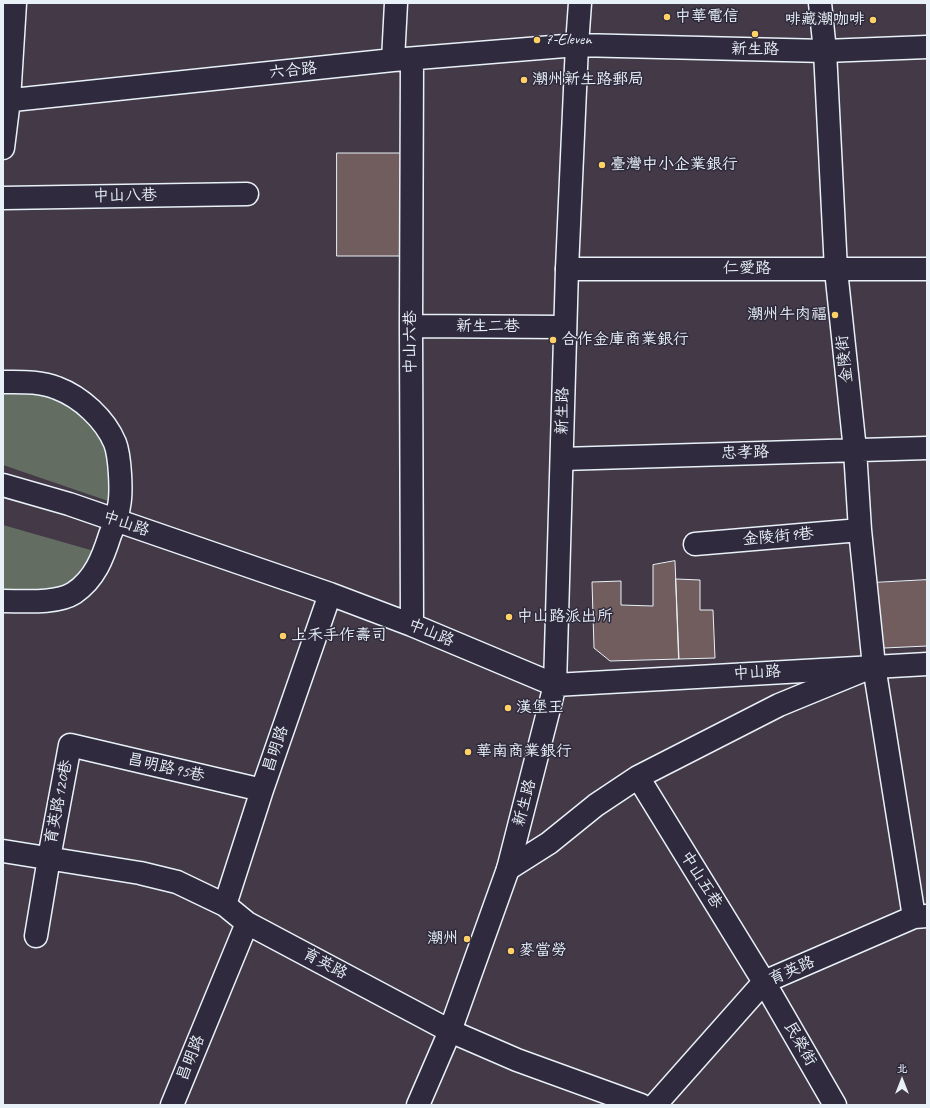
<!DOCTYPE html>
<html>
<head>
<meta charset="utf-8">
<style>
	body { margin:0 }
	#map { position:relative; width:930px; height:1108px; overflow:hidden; background:#433947; font-family:Caveat,"LXGW WenKai TC",sans-serif }
	canvas { display:block }
	.frame { position:absolute; inset:0; border:4px solid #e8f1f8; pointer-events:none }
	.north { position:absolute; left:882px; top:1060px; width:40px; height:40px; -webkit-text-stroke:3px #2f2a3d; paint-order:stroke; rotate:0deg; font-size:11px; font-weight:700; line-height:16px; text-align:center; color:#e8f1f8 }
	.north::after { content:''; display:block; margin:auto; width:14px; height:18px; background:#e8f1f8; clip-path:polygon(50% 0,100% 100%,50% 72%,0 100%) }
</style>
</head>
<body>
<div id="map">
<canvas width="930" height="1108"></canvas>
<div class="frame"></div>
<div class="north">北</div>
</div>
<script>
const g = document.querySelector('canvas').getContext('2d');
g.lineJoin = 'round';
function fill(path, color) { g.fillStyle = color; g.fill(path, 'evenodd'); }
function trace(path, color, width, dash) { g.strokeStyle = color; g.lineWidth = width; g.lineCap = dash ? 'butt' : 'round'; g.setLineDash(dash || []); g.stroke(path); }
function write(font, color, halo, rows, align = 'center') {
  g.font = font + ' Caveat,"LXGW WenKai TC",sans-serif'; g.lineWidth = 3; g.setLineDash([]); g.textBaseline = 'middle'; g.strokeStyle = halo; g.fillStyle = color; for (const [text, x, y, turn = 0] of rows) {
    g.save(); g.translate(x, y); g.rotate((+turn || 0) * Math.PI / 180); g.textAlign = isNaN(turn) ? turn : align; if (halo) g.strokeText(text, 0, 0); g.fillText(text, 0, 0); g.restore();
  }
}
const green = new Path2D(`
	M3 388 66 398 101 433 110 461 111 502 3 465Z
	M3 525 101 553 72 589 3 594Z`);
const building = new Path2D(`
	M337 153H411L412 256H337Z
	M675 561 679 659 610 661 594 648 592 582 621 581V605L653 606V565Z
	M676 579 700 580V610H713L715 658 679 659Z
	M927 580V646L884 648 873 638 871 583Z`);
const minor = new Path2D(`
	M820 3 825 51 836 270 855 450 860 530 874 666 914 917
	M412 59 411 326 412 625
	M393 60 396 3
	M3 101 393 60 577 45
	M3 148 9 100 15 3
	M3 198 247 194
	M567 269H927
	M411 326 565 327
	M3 382C21 382 40 381 57 388 81 397 105 419 115 443 120 456 122 492 119 506 118 516 114 525 110 535 103 557 95 579 74 593 57 604 23 601 3 601
	M562 459 927 448
	M3 485 69 504 330 594 412 625 555 685
	M695 544 860 530
	M638 777 764 982 835 1105
	M3 851 140 873 177 882 225 905 247 923 450 1031 517 1060 641 1105
	M508 869 549 843 596 805 638 777 779 705 869 668
	M225 905 262 790 330 594
	M36 936 49 858 70 745 262 790
	M172 1105 247 923
	M655 1105 764 982 914 917 927 916`);
const major = new Path2D(`
	M577 45 825 51 927 47
	M555 685 927 664
	M418 1105 450 1031 508 869 555 685 567 269 577 45 580 3`);
const markers = [
	[667,17,4,"#ffd166"],
	[873,20,4,"#ffd166"],
	[755,34,4,"#ffd166"],
	[537,40,4,"#ffd166"],
	[524,80,4,"#ffd166"],
	[602,165,4,"#ffd166"],
	[835,315,4,"#ffd166"],
	[553,340,4,"#ffd166"],
	[509,617,4,"#ffd166"],
	[283,636,4,"#ffd166"],
	[508,708,4,"#ffd166"],
	[468,752,4,"#ffd166"],
	[467,939,4,"#ffd166"],
	[511,951,4,"#ffd166"]
];
const poiNames = [
	["中華電信",675,17],
	["啡藏潮咖啡",865,20,"right"],
	["7-Eleven",545,40],
	["新生路",755,50,"center"],
	["潮州新生路郵局",532,80],
	["臺灣中小企業銀行",610,165],
	["潮州牛肉福",827,315,"right"],
	["合作金庫商業銀行",561,340],
	["中山路派出所",517,617],
	["上禾手作壽司",291,636],
	["漢堡王",516,708],
	["華南商業銀行",476,752],
	["潮州",459,939,"right"],
	["麥當勞",519,951]
];
const streetNames = [
	["六合路",293,71,-6],
	["中山八巷",125,196,-1],
	["仁愛路",747,269],
	["新生二巷",488,327],
	["中山六巷",411,342,-90],
	["金陵街",845,359,-96],
	["新生路",563,411,-89],
	["忠孝路",745,453,-2],
	["中山路",126,524,19],
	["金陵街9巷",778,537,-5],
	["中山路",431,633,22],
	["中山路",757,673,-3],
	["昌明路",276,749,-71],
	["昌明路95巷",166,768,13],
	["育英路120巷",59,802,-79],
	["新生路",525,803,-75],
	["中山五巷",701,880,58],
	["育英路",325,964,28],
	["育英路",792,971,-24],
	["民榮街",800,1044,60],
	["昌明路",191,1058,-68]
];
fill(green, '#636d61');
fill(building, '#715d5e');
trace(building, '#e8f1f8', 1);
trace(minor, '#e8f1f8', 25);
trace(major, '#e8f1f8', 25);
trace(minor, '#2f2a3d', 22);
trace(major, '#2f2a3d', 22);
for (const [x, y, r, color] of markers) { const dot = new Path2D(); dot.arc(x, y, r, 0, 2 * Math.PI); g.fillStyle = color; g.fill(dot); trace(dot, '#2f2a3d', 1.5); }
write('16px', '#e8f1f8', '#2f2a3d', poiNames, 'left');
write('16px', '#e8f1f8', '#2f2a3d', streetNames);
</script>
</body>
</html>
